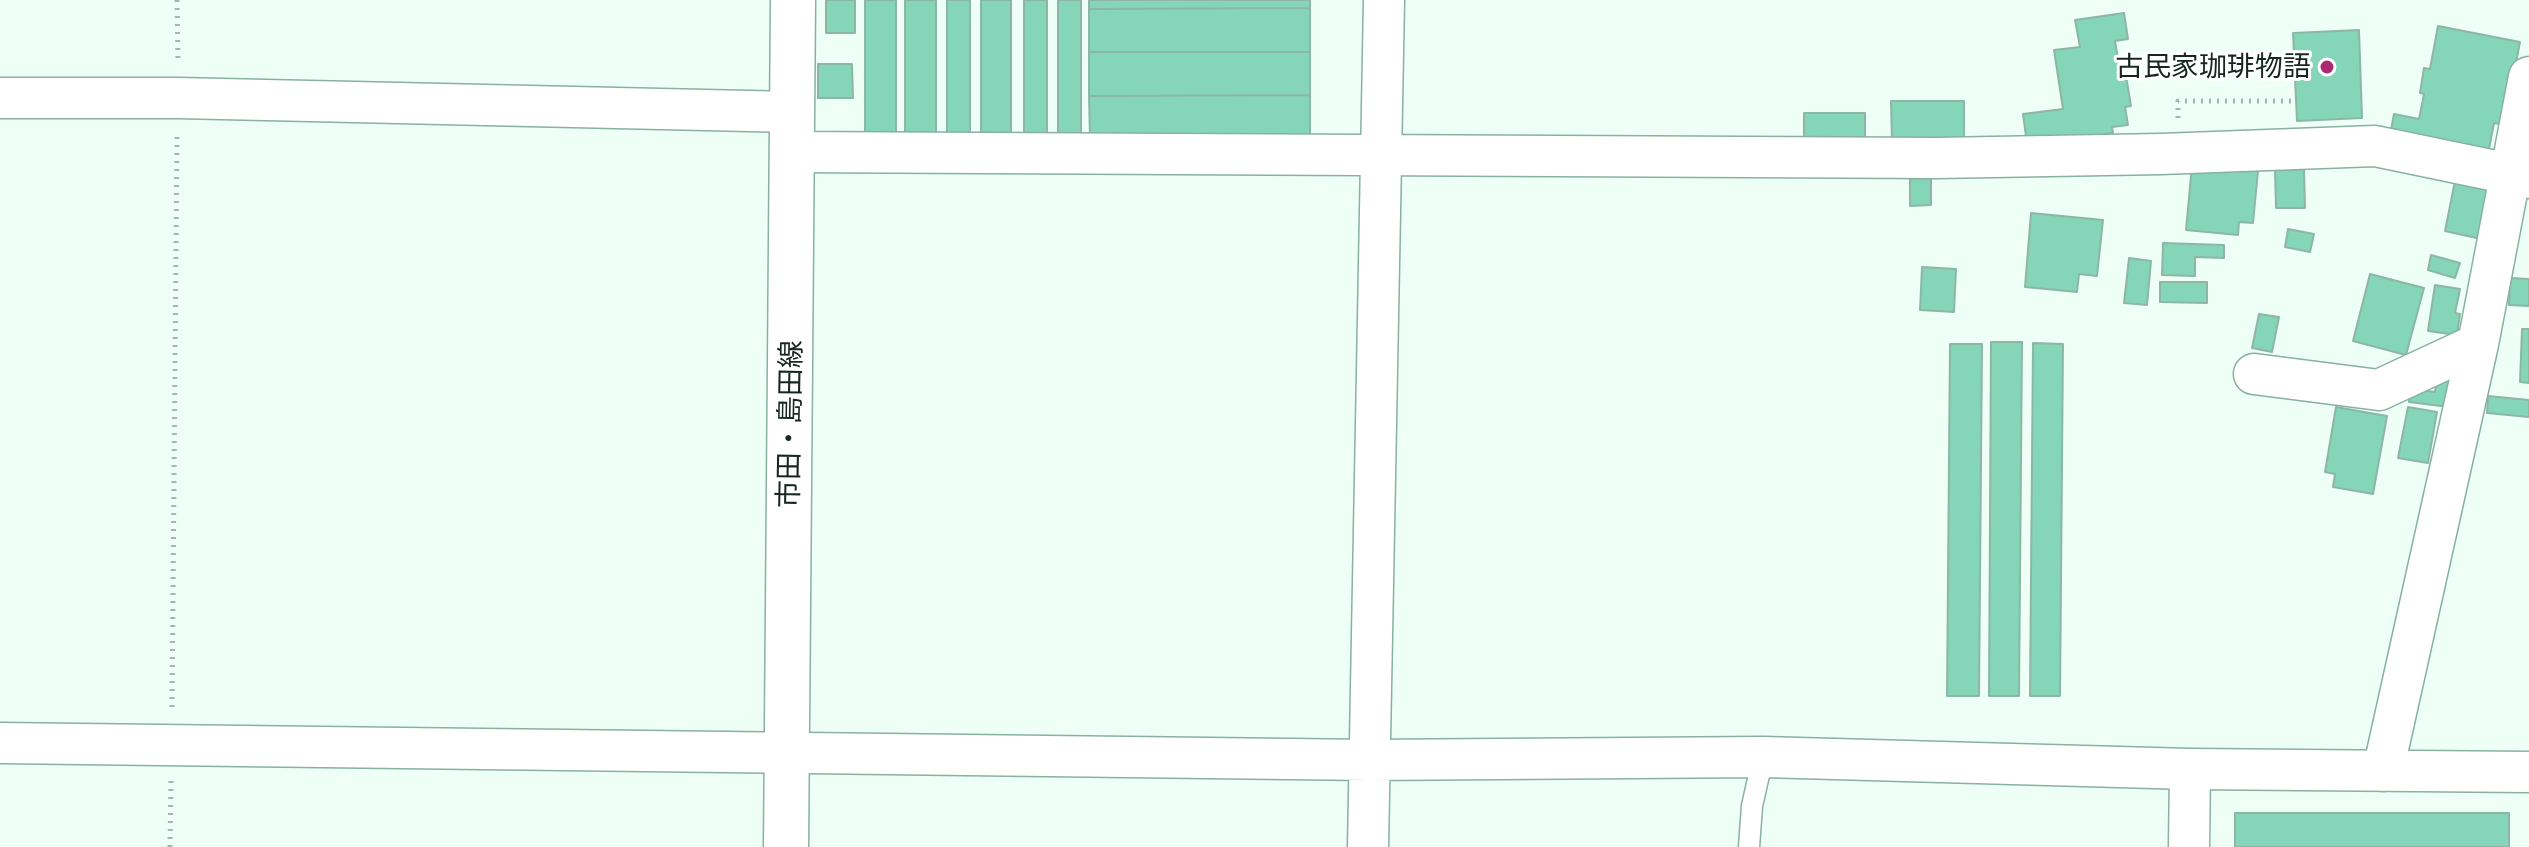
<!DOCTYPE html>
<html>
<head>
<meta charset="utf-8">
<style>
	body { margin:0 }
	canvas { display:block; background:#eefff8 }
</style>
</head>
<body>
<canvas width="2529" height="847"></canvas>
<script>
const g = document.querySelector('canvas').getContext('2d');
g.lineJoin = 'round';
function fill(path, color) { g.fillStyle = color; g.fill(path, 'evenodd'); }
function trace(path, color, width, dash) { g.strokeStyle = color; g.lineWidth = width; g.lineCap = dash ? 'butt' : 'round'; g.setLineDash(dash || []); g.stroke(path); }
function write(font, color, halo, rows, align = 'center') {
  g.font = font + ' Barlow,"Noto Sans JP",sans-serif'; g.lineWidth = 6; g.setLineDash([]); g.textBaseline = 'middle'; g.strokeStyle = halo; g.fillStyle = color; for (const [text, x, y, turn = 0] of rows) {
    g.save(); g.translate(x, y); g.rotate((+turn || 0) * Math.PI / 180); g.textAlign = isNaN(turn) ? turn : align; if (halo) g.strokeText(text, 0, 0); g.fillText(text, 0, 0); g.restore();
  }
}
const building = new Path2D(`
	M826 0H855V33H826Z
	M865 0H896V135H865Z
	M905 0H936V135H905Z
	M947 0H970V135H947Z
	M981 0H1011V135H981Z
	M1024 0H1047V135H1024Z
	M1058 0H1081V135H1058Z
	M1089 0H1310V8L1089 9Z
	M1310 8V52H1089V9Z
	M2124 13 2128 39 2115 41 2121 77 2126 76 2131 106 2125 107 2128 125 2112 127 2113 133 2027 144 2023 114 2063 109 2054 50 2080 47 2075 20Z
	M2438 26 2520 42 2504 125 2494 123 2488 154 2390 135 2394 114 2419 119 2424 94 2420 93 2424 68 2430 69Z
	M2359 30 2362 118 2297 121 2293 33Z
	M1089 52H1310V95L1089 96Z
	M818 64H852L853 98H818Z
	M1310 95V138L1090 139 1089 96Z
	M1891 101H1964V143H1892Z
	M1804 113H1865V147H1804Z
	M2192 165 2258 171 2253 223 2239 222 2238 235 2186 230Z
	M2304 169 2305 208H2276L2275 170Z
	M1910 170H1931V205L1910 206Z
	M2456 176 2492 183 2481 239 2445 231Z
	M2031 213 2103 220 2097 276 2079 274 2077 292 2025 287Z
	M2288 229 2314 234 2310 252 2285 247Z
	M2163 243 2224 245V258L2195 257V276L2162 275Z
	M2431 255 2460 263 2455 278 2428 270Z
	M2129 258 2151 261 2147 305 2124 303Z
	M1922 267 1956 269 1954 312 1920 310Z
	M2370 274 2424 288 2406 355 2353 341Z
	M2510 278 2529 279V306L2509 305Z
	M2160 282H2207V303L2160 302Z
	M2435 285 2460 289 2455 313 2460 314 2457 335 2428 331Z
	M2259 314 2279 317 2272 352 2252 348Z
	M2522 329H2529V383L2520 382Z
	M1991 342H2022L2019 696H1989Z
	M2033 343 2063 344 2060 696H2030Z
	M1950 344H1982L1979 696H1947Z
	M2437 377 2452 379 2449 407 2409 402 2410 389 2435 392Z
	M2488 396 2529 400V417L2487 413Z
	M2336 407 2387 416 2373 494 2333 487 2335 474 2325 472Z
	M2408 407 2437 412 2428 463 2398 458Z
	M2235 813H2509V847H2235Z`);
const path = new Path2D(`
	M177 0 178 63
	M2178 118V101H2296
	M172 707 177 133
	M170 847 171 781`);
const service = new Path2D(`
	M1749 847 1752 806 1763 757`);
const minor = new Path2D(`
	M0 98H178L793 112
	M793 152 1937 158 2161 154 2375 146 2529 178
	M2254 374 2379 390 2478 344
	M0 743 1369 760 1763 757 2190 769 2529 772
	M2383 771 2478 344 2529 77
	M1368 847 1384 0
	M2189 847 2190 769`);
const tertiary = new Path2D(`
	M786 847 793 0`);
const markers = [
	[2327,67,8,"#ab2873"]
];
const poiNames = [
	["古民家珈琲物語",2311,67]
];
const streetNames = [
	["市田・島田線",790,424,-89]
];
fill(building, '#84d5b9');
trace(building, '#8db6a6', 2);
trace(service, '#88b1a1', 23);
trace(minor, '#88b1a1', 43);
trace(tertiary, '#88b1a1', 47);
trace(path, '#a5b6af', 5, [2, 6]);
trace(service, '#fff', 20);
trace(minor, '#fff', 40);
trace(tertiary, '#fff', 44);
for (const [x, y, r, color] of markers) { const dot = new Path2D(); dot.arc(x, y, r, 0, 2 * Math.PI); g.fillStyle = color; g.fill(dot); trace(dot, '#fff', 3); }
write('28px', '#162620', '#fff', poiNames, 'right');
write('28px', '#162620', '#fff', streetNames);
</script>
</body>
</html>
